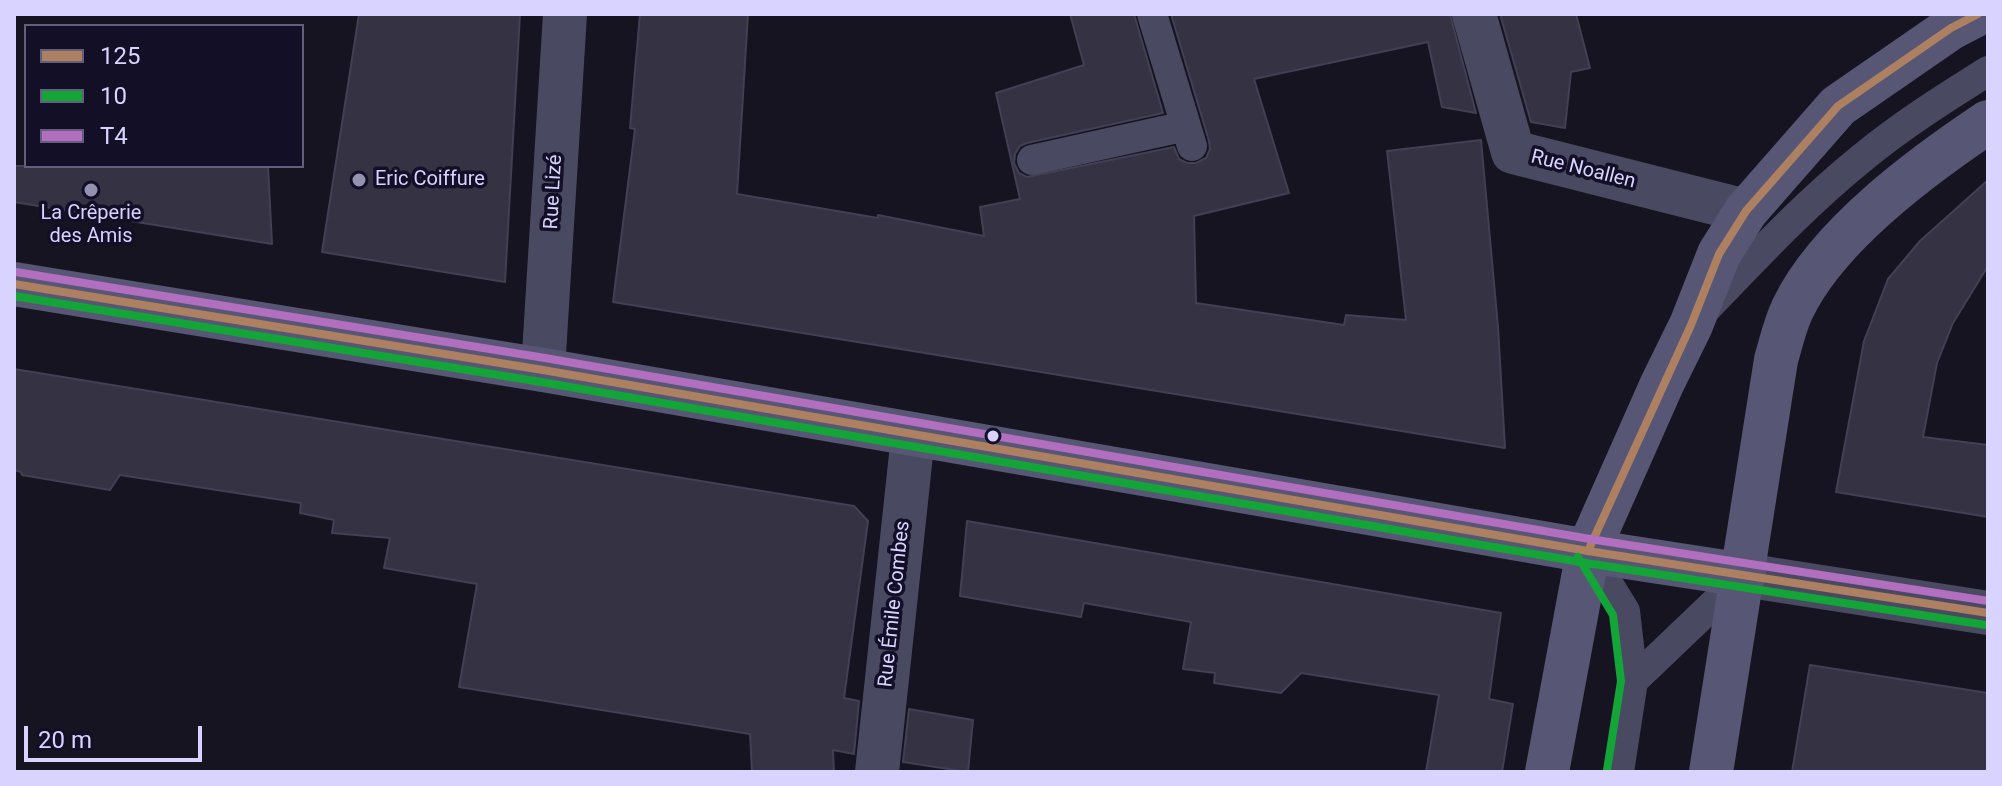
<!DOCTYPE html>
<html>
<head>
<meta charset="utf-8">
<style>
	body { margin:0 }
	#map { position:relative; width:2002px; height:786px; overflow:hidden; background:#161421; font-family:Roboto,sans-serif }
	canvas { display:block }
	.frame { position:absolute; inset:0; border:16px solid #d9d4ff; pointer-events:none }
	.legend { position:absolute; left:24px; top:24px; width:280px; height:144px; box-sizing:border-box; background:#130f26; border:2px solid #625e7d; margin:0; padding:10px 14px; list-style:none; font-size:24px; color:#d9d4ff }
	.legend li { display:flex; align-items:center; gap:16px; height:40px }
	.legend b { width:40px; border:2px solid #625e7d }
	.scale { position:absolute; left:24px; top:726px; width:178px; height:36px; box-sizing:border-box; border:4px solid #d9d4ff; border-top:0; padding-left:10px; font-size:24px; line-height:28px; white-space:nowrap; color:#d9d4ff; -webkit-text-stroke:6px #130f26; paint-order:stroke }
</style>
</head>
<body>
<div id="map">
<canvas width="2002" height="786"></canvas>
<div class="frame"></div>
<ul class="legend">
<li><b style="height:10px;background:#ad8062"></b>125</li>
<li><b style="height:10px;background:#13a538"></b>10</li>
<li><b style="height:10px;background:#b26fc0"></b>T4</li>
</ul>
<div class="scale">20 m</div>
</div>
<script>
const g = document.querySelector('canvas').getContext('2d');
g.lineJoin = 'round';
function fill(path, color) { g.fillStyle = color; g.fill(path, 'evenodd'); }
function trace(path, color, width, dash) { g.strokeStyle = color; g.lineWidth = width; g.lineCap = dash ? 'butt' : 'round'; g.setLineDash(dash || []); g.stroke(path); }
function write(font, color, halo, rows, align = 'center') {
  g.font = font + ' Roboto,sans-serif'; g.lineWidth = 7; g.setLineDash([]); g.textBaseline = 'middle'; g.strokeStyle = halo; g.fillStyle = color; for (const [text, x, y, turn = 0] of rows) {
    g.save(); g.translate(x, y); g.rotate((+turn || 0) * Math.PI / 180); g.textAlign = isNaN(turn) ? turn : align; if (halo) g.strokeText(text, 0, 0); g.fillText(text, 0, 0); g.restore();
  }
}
const building = new Path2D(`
	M359 14H520L505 282 322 252Z
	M640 14H748L737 194 878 218V215L984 236 980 207 1020 199 996 93 1084 65 1070 14H1134L1163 113 1027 143 1020 146 1015 154 1014 163 1019 173 1027 177 1174 147 1179 159 1187 163H1196L1206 158 1210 149 1209 141 1171 14H1450L1476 113 1442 107 1428 42 1254 79 1289 193 1194 216 1196 303 1344 325 1346 315 1406 320 1387 151 1481 140 1498 327 1505 448 613 302 635 129 630 128Z
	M1500 14H1576L1590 68 1571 72 1565 128 1531 122Z
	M14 166H268L272 244 14 202Z
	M1988 180V266L1953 323 1937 363 1923 437 1988 445V517L1836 492 1864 341 1888 279 1920 241Z
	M14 369 854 506 868 521 844 698 859 701 854 754 833 750 834 772H752L750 734 459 687 477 584 384 568 390 538 332 533 334 520 300 513 301 503 120 475 110 490 22 475 21 472 14 470Z
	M967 521 1501 613 1489 699 1513 704 1502 772H1426L1439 695 1301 673 1281 693 1214 683 1215 673 1183 669 1191 622 1084 603 1081 617 960 596Z
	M1810 665 1988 693V772H1792Z
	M909 709 973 720 968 772 903 762Z`);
const service = new Path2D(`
	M1152 14 1192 146
	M1032 160 1186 126
	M1704 311C1755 258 1805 204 1862 158 1902 125 1945 98 1988 71
	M1588 551 1625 611 1633 681 1619 772
	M1633 681 1744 575`);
const minor = new Path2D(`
	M1474 14 1513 152 1746 211
	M543 370 565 14
	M1744 575 1988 613
	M877 772 913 436`);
const secondary = new Path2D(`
	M14 284 543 370 1588 551 1744 575
	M1547 772 1588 551 1662 384 1691 325 1719 254 1746 211 1838 106 1951 28 1978 14
	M1711 772 1776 360C1781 343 1785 324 1793 308 1828 235 1922 166 1988 122`);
const bus1 = new Path2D(`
	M14 284 543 370 1588 551 1988 613
	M1588 551 1691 325 1719 254 1746 211 1838 106 1951 28 1978 14`);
const bus2 = new Path2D(`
	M14 296 541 382 1586 563 1986 625
	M1578 557 1613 615 1621 681 1607 770`);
const bus3 = new Path2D(`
	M16 272 545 358 1590 539 1988 601`);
const markers = [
	[359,180,8,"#9591b1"],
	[91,190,8,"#9591b1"],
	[993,436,7,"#d9d4ff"]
];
const streetNames = [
	["Rue Noallen",1583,170,14],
	["Rue Lizé",554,192,-87],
	["Rue Émile Combes",895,604,-84]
];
const poiNames = [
	["Eric Coiffure",375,180],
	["La Crêperie",91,214,"center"],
	["des Amis",91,237,"center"]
];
fill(building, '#343243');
trace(building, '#433f54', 2);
trace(service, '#4a4962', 30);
trace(minor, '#4a4962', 44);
trace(secondary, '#575674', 44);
trace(bus1, '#ad8062', 8);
trace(bus2, '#13a538', 8);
trace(bus3, '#b26fc0', 8);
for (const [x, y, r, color] of markers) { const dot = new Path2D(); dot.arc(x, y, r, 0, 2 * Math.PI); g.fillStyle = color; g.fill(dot); trace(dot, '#130f26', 3); }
write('20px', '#d9d4ff', '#130f26', streetNames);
write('20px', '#d9d4ff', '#130f26', poiNames, 'left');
</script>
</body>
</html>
